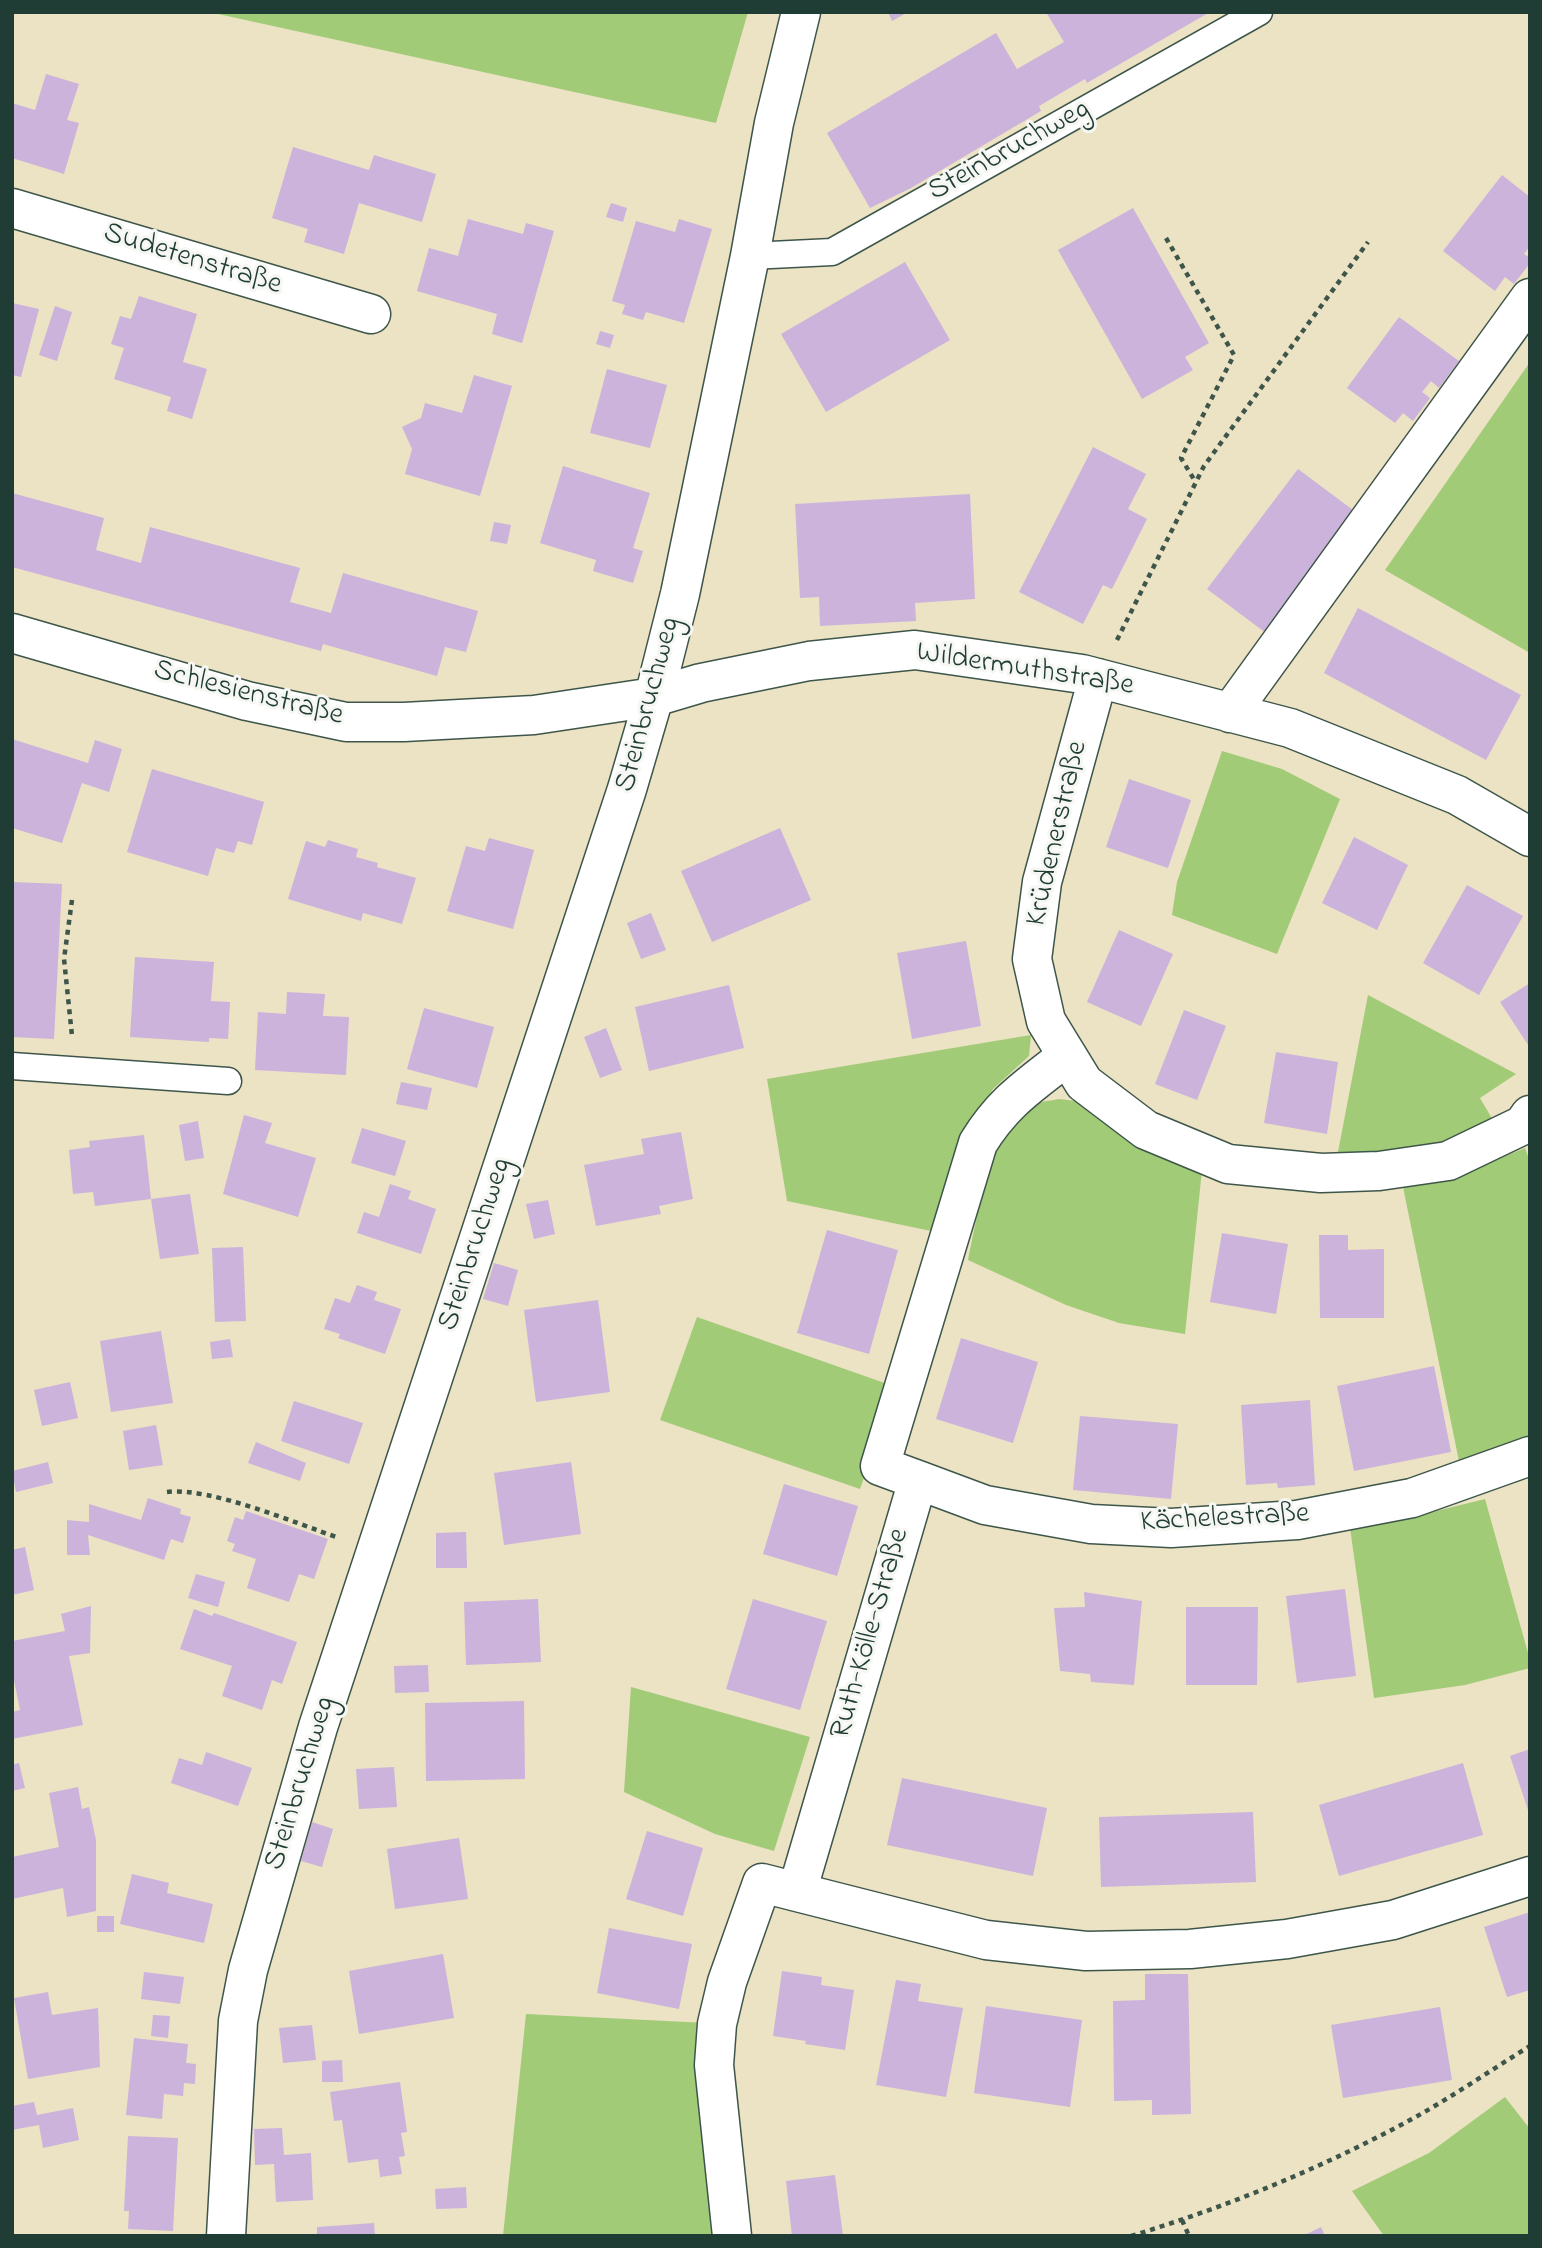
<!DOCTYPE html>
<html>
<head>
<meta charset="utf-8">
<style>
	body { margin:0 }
	#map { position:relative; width:1542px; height:2248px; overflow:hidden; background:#ece2c4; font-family:"Indie Flower",sans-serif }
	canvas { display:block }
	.frame { position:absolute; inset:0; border:14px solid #1f3d34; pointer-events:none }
</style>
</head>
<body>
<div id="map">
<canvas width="1542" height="2248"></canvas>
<div class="frame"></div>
</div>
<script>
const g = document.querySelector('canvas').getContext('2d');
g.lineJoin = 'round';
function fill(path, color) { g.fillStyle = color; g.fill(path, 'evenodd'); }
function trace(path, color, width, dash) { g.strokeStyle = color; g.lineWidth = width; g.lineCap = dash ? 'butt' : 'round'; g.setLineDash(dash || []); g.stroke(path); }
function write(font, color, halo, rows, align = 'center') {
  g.font = font + ' "Indie Flower",sans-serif'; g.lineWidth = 6; g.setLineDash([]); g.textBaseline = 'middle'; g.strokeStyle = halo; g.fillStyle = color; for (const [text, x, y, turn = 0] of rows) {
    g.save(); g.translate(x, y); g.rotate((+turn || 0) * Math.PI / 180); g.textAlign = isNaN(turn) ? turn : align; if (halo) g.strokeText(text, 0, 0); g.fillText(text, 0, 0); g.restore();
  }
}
const green = new Path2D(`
	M209 12H748L716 123Z
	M1530 362V653L1385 570Z
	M1222 751 1282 769 1340 799 1277 954 1172 915 1177 882Z
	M1368 995 1516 1074 1480 1098 1494 1122 1440 1148 1360 1155 1338 1152Z
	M1031 1035 1029 1056 993 1089 972 1127 936 1232 787 1201 767 1079Z
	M1059 1099 1084 1102 1202 1170 1185 1334 1119 1323 1066 1305 968 1260C977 1220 990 1130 1027 1107 1035 1102 1049 1101 1059 1099Z
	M1525 1148 1530 1162V1439L1460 1466 1403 1187C1445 1178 1484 1165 1525 1148Z
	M697 1317 896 1387 860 1489 660 1420Z
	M1485 1499 1530 1660V1668L1465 1685 1374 1698 1350 1528 1416 1516Z
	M631 1687 810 1737 774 1851 715 1834 624 1792Z
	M526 2014 706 2023 717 2236H503Z
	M1505 2097 1530 2129V2236H1384L1352 2191 1429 2153Z`);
const building = new Path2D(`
	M888 12H908L892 21Z
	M1046 12H1210L1087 83 1085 79 1039 106 1041 111 911 188 870 208 827 133 996 33 1017 69 1064 42Z
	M46 74 79 84 67 120 79 123 64 174 12 158V103L35 110Z
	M293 147 369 170 374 155 436 174 422 222 359 203 344 254 304 242 308 229 272 218Z
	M1502 175 1530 197V246L1524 254 1530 258V263L1514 284 1505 277 1495 291 1443 251Z
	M611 203 627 208 623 222 606 217Z
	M1133 208 1209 343 1185 357 1193 370 1142 399 1058 250Z
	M468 219 523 234 526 223 554 231 522 343 492 334 497 314 417 291 429 248 458 256Z
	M679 219 712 229 684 323 646 312 643 320 622 314 625 305 612 301 636 221 675 232Z
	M905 262 950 340 826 412 781 334Z
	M139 296 197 314 183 362 207 369 192 419 167 411 171 397 114 379 124 348 111 344 120 316 131 319Z
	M12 303 39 309 21 377 12 375Z
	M55 306 72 312 57 361 39 355Z
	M1399 317 1459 361 1439 388 1431 381 1422 392 1430 398 1413 421 1403 413 1395 423 1347 388Z
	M600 331 614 335 610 348 596 344Z
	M607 369 667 385 650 448 590 433Z
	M474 375 512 386 480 496 405 474 412 449 402 427 421 418 425 403 462 413Z
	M1093 447 1146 474 1128 509 1147 519 1112 589 1103 585 1083 624 1019 592Z
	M563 466 650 493 633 548 643 551 633 583 593 571 596 560 540 543Z
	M1298 469 1357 513 1266 633 1207 589Z
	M12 493 104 518 96 550 141 563 150 527 300 568 290 602 331 613 343 573 478 611 466 652 445 647 437 676 323 644 321 651 12 567Z
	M970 494 975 599 915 603 916 621 820 626 819 597 800 598 795 504Z
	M494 522 511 525 507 544 490 541Z
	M1358 608 1521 695 1486 760 1324 673Z
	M12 739 88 763 95 740 122 749 109 792 82 783 62 843 12 828Z
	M152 769 264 802 252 845 238 841 234 853 216 848 208 876 127 852Z
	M1129 779 1191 800 1168 868 1106 847Z
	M780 828 811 900 712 942 681 871Z
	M1354 837 1408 865 1377 930 1322 903Z
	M489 838 534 850 513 929 447 911 466 846 485 851Z
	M328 840 358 849 356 857 378 863 377 867 416 878 402 924 363 913 361 921 288 899 306 841 325 847Z
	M12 882 62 884 54 1039 12 1037Z
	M1467 885 1523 916 1479 995 1423 963Z
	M651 913 666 950 641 959 627 923Z
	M1119 930 1173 954 1141 1026 1087 1002Z
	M966 941 981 1026 912 1039 897 953Z
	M135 957 214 962 211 1001 230 1002 228 1039 209 1038V1042L130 1037Z
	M1530 983V1048L1500 1002Z
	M729 985 744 1048 649 1071 635 1007Z
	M287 992 325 994 323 1016 349 1017 346 1075 255 1070 258 1012 286 1014Z
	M424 1008 494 1027 477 1088 407 1069Z
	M1184 1010 1226 1026 1197 1100 1155 1084Z
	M606 1028 622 1070 600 1078 584 1037Z
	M1276 1052 1338 1062 1327 1134 1264 1123Z
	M401 1082 432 1088 427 1110 396 1104Z
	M244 1115 272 1123 265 1143 316 1158 298 1217 223 1194Z
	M198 1121 204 1158 185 1161 179 1125Z
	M362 1128 406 1141 395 1176 351 1163Z
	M681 1132 693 1199 659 1206 661 1214 596 1226 584 1165 644 1154 641 1139Z
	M144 1135 151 1199 95 1206 93 1192 73 1194 69 1150 90 1147 89 1141Z
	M390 1184 411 1191 408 1199 436 1209 421 1254 357 1233 364 1212 379 1217Z
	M190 1194 199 1254 160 1259 151 1199Z
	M548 1200 555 1234 534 1239 526 1204Z
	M827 1230 898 1250 869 1354 797 1333Z
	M1222 1233 1288 1244 1276 1314 1210 1302Z
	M1319 1235H1348V1250L1384 1249V1318H1320Z
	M243 1247 246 1321 215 1322 212 1248Z
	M494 1263 518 1270 508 1306 483 1299Z
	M357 1285 377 1292 374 1300 401 1309 385 1354 338 1338 340 1334 324 1329 335 1298 350 1303Z
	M598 1300 610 1392 536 1402 524 1310Z
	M161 1331 173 1403 111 1412 100 1341Z
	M961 1338 1038 1362 1013 1443 936 1419Z
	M230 1339 233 1357 212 1359 210 1342Z
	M1434 1366 1451 1452 1354 1471 1337 1386Z
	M70 1382 78 1418 42 1426 34 1390Z
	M1310 1400 1315 1485 1278 1488 1277 1483 1246 1485 1241 1405Z
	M294 1401 363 1423 349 1464 281 1441Z
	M1080 1416 1178 1424 1171 1499 1073 1490Z
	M156 1425 163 1465 129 1470 123 1431Z
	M256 1442 306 1463 300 1481 248 1463Z
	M48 1462 53 1483 16 1492 12 1471Z
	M571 1462 581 1534 504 1545 494 1473Z
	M784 1484 858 1506 837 1576 763 1554Z
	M148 1498 181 1509 180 1514 191 1517 183 1543 171 1539 164 1560 88 1535 90 1555H67V1520L89 1522V1504L141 1520Z
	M246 1511 328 1539 314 1579 299 1574 289 1602 247 1588 256 1559 232 1551 235 1544 227 1541 235 1517 243 1520Z
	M466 1532 467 1568H436V1533Z
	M25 1547 34 1590 12 1595V1550Z
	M196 1574 225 1582 218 1607 188 1598Z
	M1345 1589 1356 1676 1297 1683 1286 1596Z
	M1084 1592 1142 1601 1134 1685 1091 1682 1090 1674 1060 1671 1054 1608 1085 1607Z
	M538 1599 541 1662 466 1665 464 1602Z
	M753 1599 827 1621 800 1710 726 1689Z
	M91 1606 90 1653 69 1656 83 1725 12 1739V1712L20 1710 12 1670V1641L65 1631 61 1614Z
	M1186 1607H1258L1257 1685H1186Z
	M194 1609 212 1616 214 1613 297 1642 282 1684 272 1680 262 1710 222 1696 232 1666 180 1649Z
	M428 1665 429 1692 395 1693 394 1666Z
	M524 1701 525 1779 426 1781 425 1703Z
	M1530 1749V1813H1529L1510 1756Z
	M206 1752 252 1768 238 1806 171 1783 179 1758 202 1765Z
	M19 1763 25 1788 12 1791V1765Z
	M1463 1763 1483 1835 1339 1876 1319 1805Z
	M394 1767 397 1807 359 1809 356 1769Z
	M902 1778 1047 1808 1033 1876 887 1845Z
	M78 1787 82 1809 89 1807 96 1840V1911L67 1917 63 1888 12 1899V1857L59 1847 49 1793Z
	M1253 1812 1256 1882 1101 1887 1099 1817Z
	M312 1822 333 1829 322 1867 301 1861Z
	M647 1831 703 1848 683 1916 626 1899Z
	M459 1838 468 1899 395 1909 387 1849Z
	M132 1874 169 1883 167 1893 213 1904 204 1943 120 1924Z
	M1530 1912V1990L1507 1997 1484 1927Z
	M97 1916H114V1932H97Z
	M609 1928 692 1944 679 2009 597 1993Z
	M443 1954 454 2018 359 2034 349 1971Z
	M782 1971 822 1977 821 1985 854 1990 845 2050 805 2044 806 2041 773 2036Z
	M144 1972 184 1977 180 2004 141 1999Z
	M1145 1974H1188L1191 2114 1152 2115V2100L1114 2101 1113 2001 1145 2000Z
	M896 1980 921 1984 918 2001 963 2008 946 2097 876 2085Z
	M48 1992 52 2015 98 2008 100 2067 28 2079 14 1998Z
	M986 2006 1082 2020 1070 2107 974 2093Z
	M1440 2007 1452 2080 1343 2098 1331 2025Z
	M153 2015 170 2016 168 2038 151 2036Z
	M312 2025 316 2060 283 2063 279 2028Z
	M134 2038 188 2044 186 2063 196 2064 195 2084 184 2083 183 2096 164 2094 162 2119 126 2115Z
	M342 2060 343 2082H322V2061Z
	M400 2082 407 2132 401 2133 405 2156 399 2157 402 2174 380 2177 378 2159 348 2163 342 2120 334 2121 330 2092Z
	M34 2102 37 2115 73 2108 79 2140 43 2148 39 2125 12 2130V2106Z
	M282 2128 284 2155 311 2153 313 2200 276 2202 274 2164 255 2165 254 2129Z
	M128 2136 178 2138 173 2231 128 2229 129 2211H124Z
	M835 2175 843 2236H792L786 2181Z
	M466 2187 467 2208 436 2209 435 2189Z
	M374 2223 375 2236H317V2227Z
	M1321 2227 1325 2236H1303Z`);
const path = new Path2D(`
	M1166 238 1234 355 1181 458 1195 481
	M1117 640 1204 466 1368 242
	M72 900 64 959 72 1036
	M167 1492C211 1487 295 1523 339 1538
	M1182 2220 1189 2236
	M1131 2236C1229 2206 1322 2168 1412 2119 1452 2097 1491 2070 1530 2046`);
const lane = new Path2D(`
	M750 256 832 252 1259 12
	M12 1066 228 1081`);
const street = new Path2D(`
	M12 208 371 314
	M12 633 247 701 346 722H404L534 715 654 697 701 683 809 661 915 650 1082 674 1290 728 1457 795 1530 837
	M1098 678 1042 882 1032 959 1046 1021 1084 1083 1146 1130 1228 1164 1321 1173 1379 1171 1448 1161 1523 1125 1530 1115
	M1230 713 1530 298
	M918 1480 985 1505 1091 1524 1171 1528 1297 1520 1412 1498 1530 1456
	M797 1892 986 1940 1086 1951 1190 1949 1287 1939 1393 1920 1530 1876
	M226 2236 238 2021 248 1970 318 1727 627 789 654 697 680 594 750 256 774 123 801 12
	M732 2236 714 2065 717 2024 727 1982 762 1883 797 1892 918 1480 880 1466 978 1143C1004 1101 1029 1086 1067 1056`);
const streetNames = [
	["Steinbruchweg",1010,152,-29],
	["Sudetenstraße",192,261,17],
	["Wildermuthstraße",1025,671,9],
	["Schlesienstraße",248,695,14],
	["Steinbruchweg",650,705,-75],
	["Krüdenerstraße",1059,834,-77],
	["Steinbruchweg",477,1245,-72],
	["Kächelestraße",1225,1520,-3],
	["Ruth-Kölle-Straße",872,1634,-74],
	["Steinbruchweg",302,1784,-73]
];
fill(green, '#a1cb77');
fill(building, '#cbb3dc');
trace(lane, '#3e564a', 29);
trace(street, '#3e564a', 41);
trace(path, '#3e564a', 4.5, [5, 5]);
trace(lane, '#fff', 26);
trace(street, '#fff', 38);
write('30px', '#1f3d34', '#f6f6f2', streetNames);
</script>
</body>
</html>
